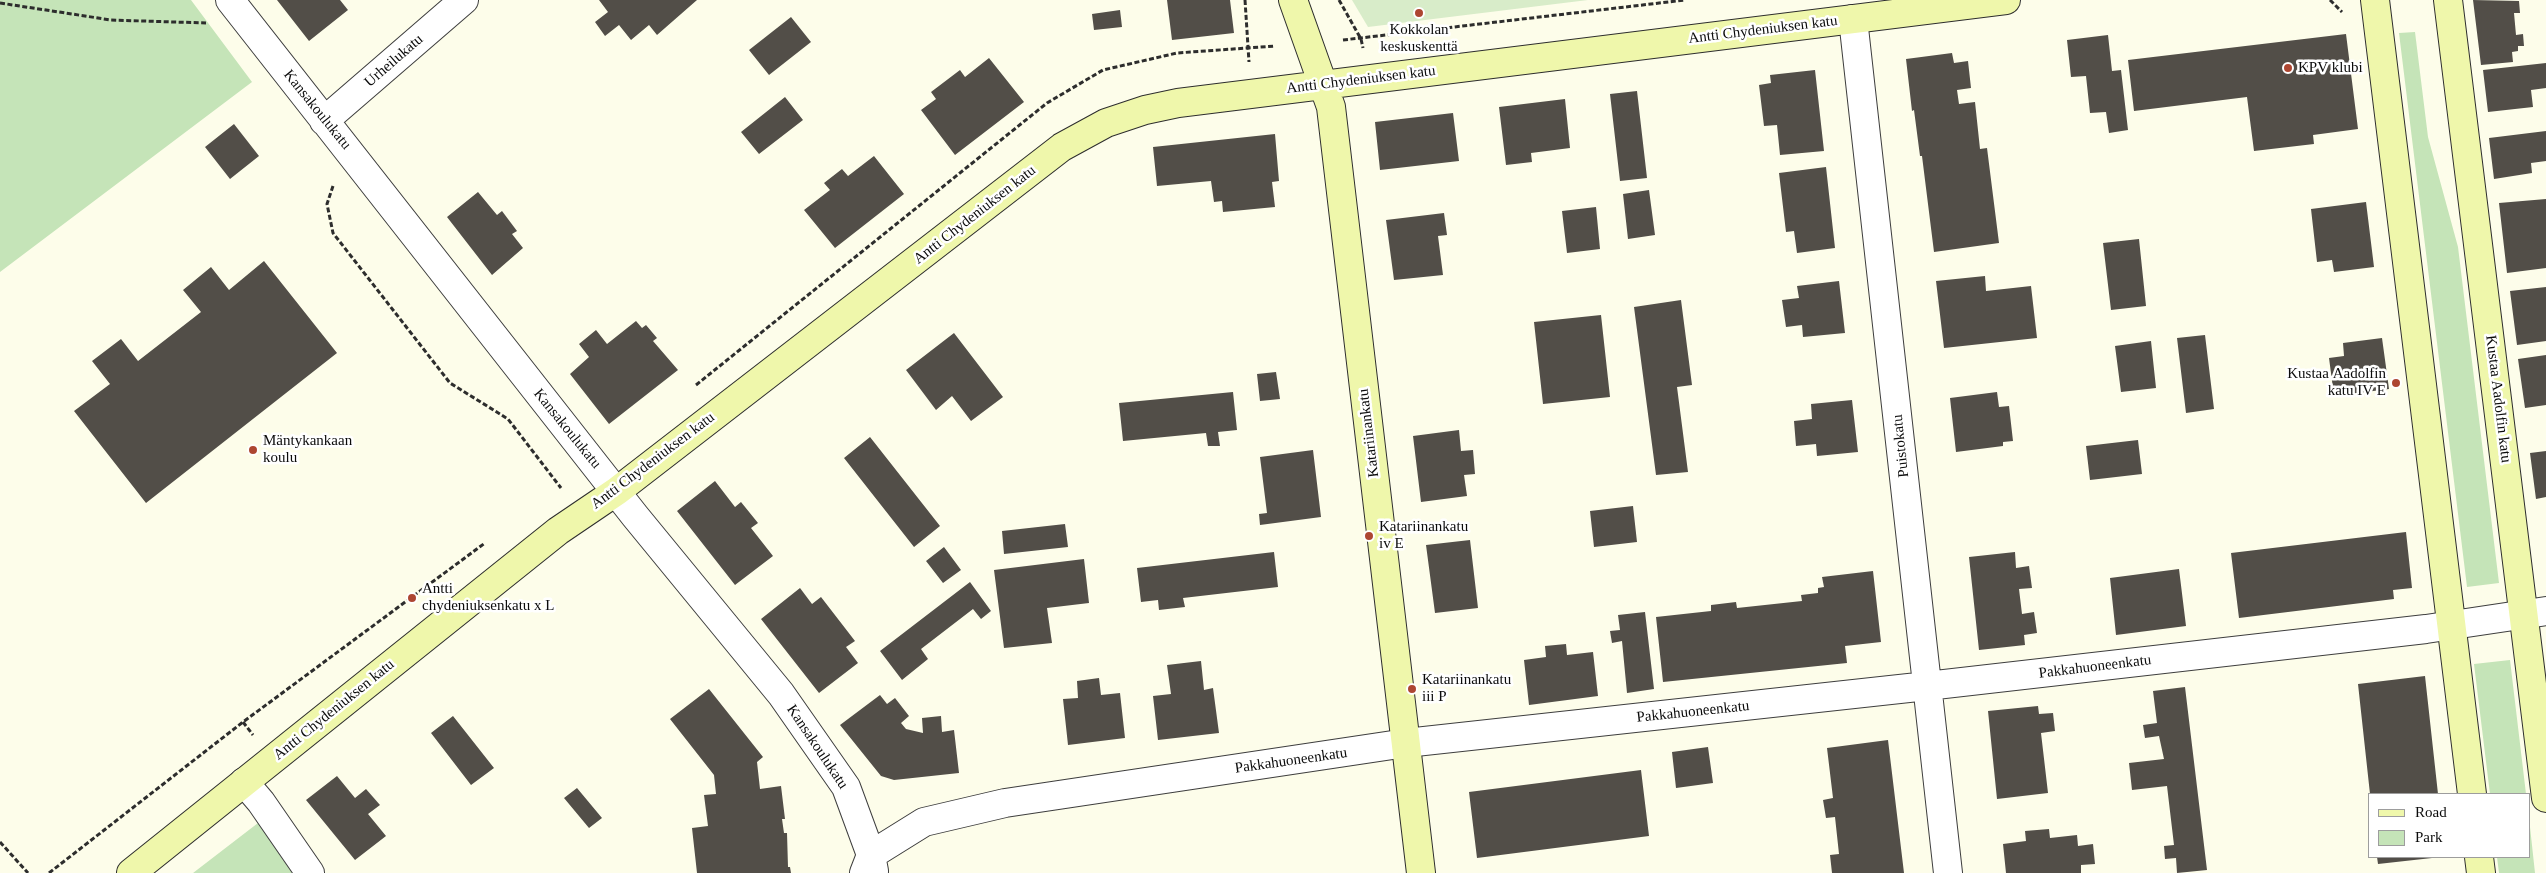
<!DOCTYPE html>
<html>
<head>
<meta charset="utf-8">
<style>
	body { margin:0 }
	#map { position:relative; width:2546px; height:873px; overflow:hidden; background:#fdfdea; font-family:"Times New Roman",serif }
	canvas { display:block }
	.legend { position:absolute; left:2368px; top:793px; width:162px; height:65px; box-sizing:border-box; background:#fff; border:1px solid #9d9d9d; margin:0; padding:6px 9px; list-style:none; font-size:15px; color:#0b0b0b }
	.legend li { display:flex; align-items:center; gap:10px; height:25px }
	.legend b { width:25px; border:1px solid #9d9d9d }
</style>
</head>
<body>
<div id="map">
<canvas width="2546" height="873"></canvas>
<ul class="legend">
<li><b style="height:6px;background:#eff7ab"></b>Road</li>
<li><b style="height:14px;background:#c5e4b8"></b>Park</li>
</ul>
</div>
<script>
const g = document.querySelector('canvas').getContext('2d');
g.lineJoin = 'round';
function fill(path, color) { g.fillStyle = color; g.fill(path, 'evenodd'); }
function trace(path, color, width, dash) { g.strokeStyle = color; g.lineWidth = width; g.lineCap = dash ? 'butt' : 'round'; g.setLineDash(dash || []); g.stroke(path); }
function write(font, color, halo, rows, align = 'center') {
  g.font = font + ' "Times New Roman",serif'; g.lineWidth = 5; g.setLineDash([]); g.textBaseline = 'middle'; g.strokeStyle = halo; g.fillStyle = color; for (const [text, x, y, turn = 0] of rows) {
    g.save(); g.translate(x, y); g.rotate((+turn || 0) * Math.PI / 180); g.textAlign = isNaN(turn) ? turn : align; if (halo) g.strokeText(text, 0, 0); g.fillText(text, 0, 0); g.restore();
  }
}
const green = new Path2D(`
	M0 0H191L252 82 0 272Z
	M2415 32 2428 137 2458 247 2499 583 2467 587 2399 33Z
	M2510 660 2526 794H2490L2474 664Z
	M258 823 292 873H193Z
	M2530 827 2535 873H2499L2497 857H2530Z`);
const pitch = new Path2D(`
	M1352 0H1588L1368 27Z`);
const building = new Path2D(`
	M277 0H340L348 10 309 41Z
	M599 0H697L657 35 649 25 631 40 619 25 605 36 595 22 608 12Z
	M1167 0H1230L1234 33 1172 40Z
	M2473 0 2519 1 2520 13H2514L2516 35 2523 34 2524 46H2518V51L2512 52 2513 62 2481 65Z
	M1120 10 1122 27 1094 30 1092 14Z
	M791 17 811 42 769 75 749 50Z
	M2346 34 2358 129 2313 135 2314 144 2254 151 2247 97 2134 111 2128 60Z
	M2108 35 2112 71 2121 70 2128 130 2109 133 2106 112 2090 113 2086 76 2071 77 2067 40Z
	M1952 53 1954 63 1968 61 1971 88 1957 90 1959 104 1975 102 1980 149 1987 148 1999 243 1934 252 1922 156H1920L1914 110 1912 111 1906 59Z
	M989 58 1024 102 955 155 921 110 936 99 931 92 960 70 965 77Z
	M2546 63V88L2531 90 2533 107 2488 112 2483 70Z
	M1815 70 1824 151 1780 155 1777 125 1764 126 1759 85 1771 83 1770 75Z
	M1637 91 1647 178 1620 181 1610 94Z
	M785 97 803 120 759 154 741 132Z
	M1565 99 1570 148 1531 153 1532 162 1506 165 1499 107Z
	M1453 113 1459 161 1380 170 1375 122Z
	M234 124 259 156 230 179 205 147Z
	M2546 131V161L2531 163 2532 173 2494 179 2489 138Z
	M1275 134 1279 181 1272 182 1275 207 1223 212 1222 201 1214 202 1211 181 1157 186 1153 147Z
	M874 156 904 194 835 248 804 210 830 190 824 183 842 169 848 176Z
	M1826 167 1835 248 1797 253 1794 231 1786 232 1779 173Z
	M1649 190 1655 235 1628 239 1623 194Z
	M478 192 497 215 502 211 517 231 512 234 523 248 492 275 447 217Z
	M2546 199V268L2507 273 2499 203Z
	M2366 202 2374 267 2334 272 2332 260 2317 262 2311 209Z
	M1596 207 1600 249 1567 253 1562 211Z
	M1444 213 1447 235 1438 236 1443 275 1394 280 1386 220Z
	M2139 239 2146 306 2111 310 2103 243Z
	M264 261 337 353 146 503 74 411 110 384 92 361 121 339 138 361 201 312 183 290 211 267 229 290Z
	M1985 276 1986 291 2031 286 2037 338 1944 348 1936 281Z
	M1839 281 1845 333 1803 337 1802 325 1786 327 1782 300 1799 298 1797 286Z
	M2546 287V341L2517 345 2510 291Z
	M1681 300 1692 385 1677 387 1688 472 1656 475 1634 307Z
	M1601 315 1610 397 1543 404 1534 322Z
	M636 321 642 328 646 325 657 338 653 341 678 370 609 424 570 374 589 357 579 344 596 330 607 344Z
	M954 333 1003 397 971 421 952 396 936 410 906 370Z
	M2205 335 2214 409 2186 413 2177 338Z
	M2382 338 2389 389 2334 396 2329 358 2344 356 2343 343Z
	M2151 341 2156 388 2121 392 2115 346Z
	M2546 355V405L2525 408 2518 359Z
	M1276 372 1280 399 1260 401 1257 374Z
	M1233 392 1237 430 1218 432 1220 446H1208L1206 433 1123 441 1119 403Z
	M1997 392 1999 407 2009 406 2013 441 2003 442V446L1956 452 1950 398Z
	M1852 400 1858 452 1817 456 1816 444 1796 446 1794 421 1812 419 1811 404Z
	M1459 430 1461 451 1473 450 1475 474 1464 475 1467 496 1421 502 1413 436Z
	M870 437 940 526 914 547 844 458Z
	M2138 440 2142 474 2090 480 2086 446Z
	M1313 450 1321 517 1260 525 1259 514 1267 513 1260 457Z
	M2546 451V497L2536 499 2530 453Z
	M715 481 735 507 741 502 758 523 751 528 773 556 735 585 677 511Z
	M1633 506 1637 542 1594 547 1590 511Z
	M1065 524 1068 547 1004 554 1002 531Z
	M2406 532 2412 588 2393 590 2394 599 2239 618 2231 553Z
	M1470 540 1478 608 1435 613 1426 545Z
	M944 547 961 570 943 583 926 561Z
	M1274 552 1278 587 1183 598 1185 607 1159 610 1158 600 1141 602 1137 568Z
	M2015 552 2016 568 2029 566 2032 588 2019 589 2022 614 2034 612 2037 633 2024 635 2025 645 1979 650 1969 557Z
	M1084 559 1089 603 1047 608 1052 643 1004 648 994 570Z
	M2179 569 2186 626 2116 635 2110 578Z
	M1873 571 1881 642 1845 646 1847 663 1663 682 1656 617 1711 611V605L1736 602 1737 608 1802 601 1801 595 1818 593V588L1824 587 1822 577Z
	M970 582 991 611 981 619 973 609 921 649 928 659 902 680 880 651Z
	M800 588 812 604 821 597 855 641 846 647 858 663 819 693 761 619Z
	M1645 612 1654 689 1627 693 1622 641 1612 643 1610 631 1620 630 1618 615Z
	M1566 644 1567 655 1593 652 1598 696 1529 705 1524 660 1546 657 1545 646Z
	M1201 661 1204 690 1213 688 1219 733 1158 740 1153 696 1171 694 1167 665Z
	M2425 676 2438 794H2370L2358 684Z
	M1099 678 1101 695 1120 693 1125 738 1068 745 1063 699 1078 698 1077 681Z
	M2185 687 2207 870 2177 873 2176 858 2165 859 2164 846 2174 845 2167 786 2132 790 2129 763 2164 759 2159 736 2145 738 2143 725 2157 723 2153 691Z
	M709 689 763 757 757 762 760 789 781 786 785 819H782L784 833H787L788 867H790L791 873H697L692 828 708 826 704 795 716 794 714 775 670 719Z
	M880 695 887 704 895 698 909 716 901 723 906 729 923 733 922 718 941 716 942 732 954 730 959 773 894 780 881 776 840 725Z
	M2038 706 2039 714 2053 713 2055 731 2041 733 2048 793 1997 799 1988 711Z
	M453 716 494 768 471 785 431 733Z
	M1888 740 1904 873H1832L1830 855 1839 854 1835 817 1826 818 1823 800 1833 798 1827 748Z
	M1708 747 1713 783 1676 788 1672 752Z
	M1641 770 1649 836 1477 858 1469 792Z
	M337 776 355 798 366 789 380 805 368 814 386 836 355 860 306 800Z
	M577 788 602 818 589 828 564 798Z
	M2049 829 2050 838 2077 835 2078 846 2093 844 2095 864 2081 865V873H2006L2003 844 2026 841 2025 831Z
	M2377 857H2432V858L2378 864Z`);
const path = new Path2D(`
	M1245 0 1249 62
	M1339 0 1361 39 1363 48
	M2330 0 2342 12
	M0 3 111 20 206 23
	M1343 40 1685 0
	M333 186 327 204 333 233 450 383 508 419 561 488
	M696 385 1047 103 1103 70 1177 53 1275 46
	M243 722 253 735
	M0 842 28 873
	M49 873 243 722 485 543`);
const street = new Path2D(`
	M230 0 635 516 781 694 846 787 871 855 874 871
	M1853 19 1948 873
	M324 121 464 0
	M244 782 261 802 310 873
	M864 873 871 855 924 822 1005 803 1406 743 1927 686 2426 629 2546 611`);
const secondary = new Path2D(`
	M1293 0 1331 107 1421 873
	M2375 0 2472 794
	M2448 0 2546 798
	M2479 857 2481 873
	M131 873 558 531 617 491 1062 147 1106 123 1145 110 1178 103 2006 0`);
const markers = [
	[1419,13,5,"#ad4631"],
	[2288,68,5,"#ad4631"],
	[2396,383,5,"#ad4631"],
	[253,450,5,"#ad4631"],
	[1369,536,5,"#ad4631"],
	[412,598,5,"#ad4631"],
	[1412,689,5,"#ad4631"]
];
const poiNames = [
	["Kokkolan",1419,30,"center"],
	["keskuskenttä",1419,47,"center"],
	["KPV klubi",2298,68],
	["Kustaa Aadolfin",2386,374,"right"],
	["katu IV E",2386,391,"right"],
	["Mäntykankaan",263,441],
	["koulu",263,458],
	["Katariinankatu",1379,527],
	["iv E",1379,544],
	["Antti",422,589],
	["chydeniuksenkatu x L",422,606],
	["Katariinankatu",1422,680],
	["iii P",1422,697]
];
const streetNames = [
	["Antti Chydeniuksen katu",1763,30,-7],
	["Urheilukatu",394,61,-41],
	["Antti Chydeniuksen katu",1361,80,-7],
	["Kansakoulukatu",317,110,51],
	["Antti Chydeniuksen katu",975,215,-38],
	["Kustaa Aadolfin katu",2498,399,83],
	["Kansakoulukatu",567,429,51],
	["Katariinankatu",1369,433,-97],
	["Puistokatu",1901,446,-96],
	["Antti Chydeniuksen katu",653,461,-37],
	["Pakkahuoneenkatu",2095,667,-7],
	["Antti Chydeniuksen katu",334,710,-39],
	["Pakkahuoneenkatu",1693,712,-6],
	["Kansakoulukatu",817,747,56],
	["Pakkahuoneenkatu",1291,761,-8]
];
fill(green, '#c5e4b8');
fill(pitch, '#d8ecc9');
fill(building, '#524e48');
trace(street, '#3e3e3e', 30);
trace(secondary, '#2d2d2d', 30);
trace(path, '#2d2d2d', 3, [5, 2.5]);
trace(street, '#fff', 28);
trace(secondary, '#eff7ab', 28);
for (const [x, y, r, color] of markers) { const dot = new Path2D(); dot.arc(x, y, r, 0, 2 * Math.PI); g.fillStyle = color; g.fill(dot); trace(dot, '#fff', 2); }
write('15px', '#0b0b0b', '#fff', poiNames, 'left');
write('15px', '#0b0b0b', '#fff', streetNames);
</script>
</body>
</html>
